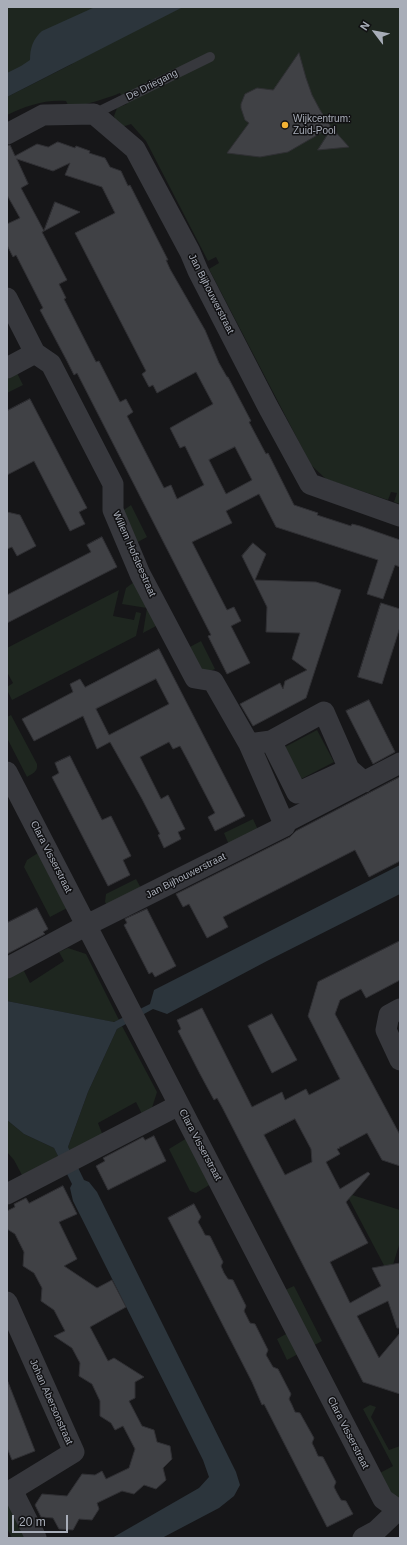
<!DOCTYPE html>
<html>
<head>
<meta charset="utf-8">
<style>
	body { margin:0 }
	#map { position:relative; width:407px; height:1545px; overflow:hidden; background:#161618; font-family:Helvetica,sans-serif }
	canvas { display:block }
	.frame { position:absolute; inset:0; border:8px solid #a8adb8; pointer-events:none }
	.north { position:absolute; left:355px; top:12px; width:40px; height:40px; -webkit-text-stroke:3px #111113; paint-order:stroke; rotate:302deg; font-size:11px; font-weight:700; line-height:16px; text-align:center; color:#a8adb8 }
	.north::after { content:''; display:block; margin:auto; width:14px; height:18px; background:#a8adb8; clip-path:polygon(50% 0,100% 100%,50% 72%,0 100%) }
	.scale { position:absolute; left:12px; top:1515px; width:56px; height:18px; box-sizing:border-box; border:2px solid #a8adb8; border-top:0; padding-left:5px; font-size:12px; line-height:14px; white-space:nowrap; color:#a8adb8; -webkit-text-stroke:3px #111113; paint-order:stroke }
</style>
</head>
<body>
<div id="map">
<canvas width="407" height="1545"></canvas>
<div class="frame"></div>
<div class="north">N</div>
<div class="scale">20 m</div>
</div>
<script>
const g = document.querySelector('canvas').getContext('2d');
g.lineJoin = 'round';
function fill(path, color) { g.fillStyle = color; g.fill(path, 'evenodd'); }
function trace(path, color, width, dash) { g.strokeStyle = color; g.lineWidth = width; g.lineCap = dash ? 'butt' : 'round'; g.setLineDash(dash || []); g.stroke(path); }
function write(font, color, halo, rows, align = 'center') {
  g.font = font + ' Helvetica,sans-serif'; g.lineWidth = 3; g.setLineDash([]); g.textBaseline = 'middle'; g.strokeStyle = halo; g.fillStyle = color; for (const [text, x, y, turn = 0] of rows) {
    g.save(); g.translate(x, y); g.rotate((+turn || 0) * Math.PI / 180); g.textAlign = isNaN(turn) ? turn : align; if (halo) g.strokeText(text, 0, 0); g.fillText(text, 0, 0); g.restore();
  }
}
const green = new Path2D(`
	M7 7H400V504L394 502 397 493 391 492 388 500 326 479 311 465 209 269 219 263 216 257 208 261 146 141 131 124 122 127 116 123 114 116 117 108 127 104 120 93C104 100 87 103 70 109L66 101C46 99 25 106 7 115V97L74 63 7 89Z
	M17 373 23 385 7 393V378Z
	M131 505 147 537 134 544 121 512Z
	M134 582 138 584 158 621 156 626 143 633 147 608 122 604 126 588Z
	M119 590 113 616 134 620 136 612 141 613 136 636 12 700 7 690V687L13 683 7 672V648Z
	M201 641 215 669 208 672H203L188 648Z
	M11 715 37 764C38 772 33 773 27 777L7 738V717Z
	M317 730 334 762 301 779 285 747Z
	M253 819 258 830 229 845 224 833Z
	M41 851 69 907 50 917 24 867 27 860Z
	M136 879 142 890 108 907 105 902 106 894Z
	M68 948 86 954 119 1020 113 1022 7 1001V978L23 969 30 983 64 961 59 952Z
	M122 1026 157 1092 151 1111 143 1116 136 1102 98 1123 103 1136 70 1152 68 1147 88 1092 117 1029Z
	M7 1120 24 1134 54 1148 58 1156 23 1177 14 1160 7 1152Z
	M187 1138 211 1184 196 1193 190 1191 169 1149Z
	M349 1194 400 1210V1242L392 1268 387 1271 348 1197Z
	M294 1286 322 1341 311 1347 283 1291Z
	M286 1334 289 1336 298 1354 287 1360 277 1339Z
	M370 1405 376 1407 371 1417 389 1450 400 1446V1504L395 1502 378 1474 393 1466 363 1409Z
	M7 1495 28 1538H12L7 1528Z`);
const water = new Path2D(`
	M95 7 134 8 183 7 7 97V73L21 66 30 60C30 48 33 39 42 31Z
	M400 865V894L267 961 167 1014 153 1009 117 1029 88 1092 68 1147 84 1180 89 1182 97 1192 236 1472 240 1485 234 1496 219 1508 162 1538H112L199 1488 209 1477 203 1460 73 1201 70 1188 72 1184 54 1148 24 1134 7 1120V1001L114 1022 150 1004 154 990Z`);
const building = new Path2D(`
	M299 53 306 78 312 95 320 110 331 127 288 152 260 157 227 153 249 123 245 120 241 108V104L245 94 257 88 273 90Z
	M332 128 349 147 318 150Z
	M58 142 75 148 76 146 90 151 89 153 105 158 110 167 121 171 128 186 130 185 168 260H166L170 269 205 330 219 363 227 377H228L251 421 249 422 266 454 268 453 294 505 318 513 317 515 351 526 352 524 360 526 400 540V567L395 565 383 599 367 594 378 560 276 527 259 494 226 511 232 523 192 542 227 610 234 607 241 621 231 626 250 663 227 674 208 636 211 635 77 373 74 375 67 361 40 310 43 308 16 255 13 257 7 245V224L20 218 7 195V146L10 145 15 156 37 144 48 147ZM17 159 53 171 70 163 65 175 102 187 115 213 75 233 146 371 142 374 149 387 153 385 157 393 196 372 213 404 170 428 180 448 185 446 204 485 177 499 171 485 164 488 127 416 133 412 126 399 120 402 99 361 96 362 64 299 66 298 59 284 67 280 42 232 44 231 21 188 28 184ZM235 447 252 480 226 494 209 460Z
	M55 202 80 212 44 231Z
	M30 399 87 508 79 512 85 524 70 531 34 461 7 475V411Z
	M7 512 20 515 36 546 17 556 12 547 7 549Z
	M102 537 117 567 7 623V595L91 552 87 545Z
	M253 543 266 554 255 580 316 582 341 590 306 698 253 726 240 704 280 683 283 689 285 681 307 670 292 659 300 633 266 632 267 607 242 556Z
	M381 603 400 609V627L382 684 358 677Z
	M159 649 245 816 215 831 208 817 215 813 187 759 180 746 173 749 169 742 140 757 161 799 168 795 185 829 178 832 181 839 164 848 158 835 160 834 142 799 110 742 97 749 83 716 34 741 22 719 73 692 70 684 80 679 85 687ZM156 679 169 704 109 735 96 709Z
	M369 700 395 752 373 764 346 711Z
	M70 756 102 820 111 816 131 856 123 860 130 875 108 886 52 777 59 773 55 763Z
	M400 777V861L369 877 355 850 223 917 228 927 207 938 189 904 183 907 176 894 290 837 296 831Z
	M37 908 48 929 43 932 45 934 7 954V923Z
	M147 909 176 966 155 977 152 972 149 974 124 925 127 923 125 919Z
	M400 941V980L366 998 361 989 340 1000 335 1014 400 1135V1166L382 1160 367 1133 341 1147H339L340 1148 337 1149 340 1154 326 1162 340 1189 368 1172 370 1174 346 1202 368 1243 330 1262 350 1303 381 1286 372 1268 400 1263V1328H397L388 1301 357 1316 379 1358 400 1333V1394L363 1382 222 1107 217 1098 214 1100 200 1074 178 1031 181 1029 177 1020 202 1008 252 1107 282 1092 285 1100 306 1089 309 1095 340 1079 308 1016 318 982ZM295 1119 311 1149 312 1162 285 1175 264 1135Z
	M272 1014 297 1060 272 1073 248 1026Z
	M154 1136 166 1161 108 1190 96 1166 105 1161 103 1158 143 1137 145 1140Z
	M63 1186 77 1214 59 1222 77 1259 64 1266 97 1288 112 1280 126 1307 90 1327 108 1361 114 1358 144 1377 135 1382V1398L129 1401 142 1426 154 1430 157 1442 170 1446 172 1459 163 1468 166 1480 156 1489 144 1485 134 1494 122 1491 97 1503 99 1509 92 1520 79 1519 73 1530 59 1529 53 1518 41 1517 35 1505 42 1494 67 1496 82 1474 95 1475 102 1471 106 1479 129 1468 135 1449 123 1426 115 1430 111 1423 100 1416V1401L92 1384 79 1376 80 1363 72 1348 54 1336 65 1331 54 1310 41 1301 42 1288 34 1273 23 1266 24 1252 15 1234 7 1229V1211L15 1207 14 1204 26 1198 29 1203Z
	M194 1204 201 1217 198 1222 202 1229 205 1235 210 1236 223 1262 221 1266 224 1273 228 1279 233 1280 246 1306 244 1311 250 1323 255 1324 268 1350 266 1355 273 1367 278 1369 291 1394 289 1399 292 1405 295 1412 300 1413 314 1438 312 1443 315 1449 318 1456 323 1457 336 1482 334 1487 337 1493 341 1500 346 1501 353 1514 327 1527 264 1404 262 1405 252 1382 168 1218Z
	M8 1382 35 1451 12 1460 7 1448Z`);
const service = new Path2D(`
	M94 114 210 57`);
const minor = new Path2D(`
	M7 134 43 115 94 114 135 149 190 252 198 271 267 405 310 484 400 516
	M7 298 35 353 7 368
	M271 741 297 793 349 769
	M249 744 271 741 324 712 349 769 364 782
	M7 772 383 1499 400 1511
	M284 823 400 763
	M7 968 87 925 285 826 249 744 213 681 195 678 140 574 113 510V484L51 364 35 353
	M400 1009 389 1015 386 1030 400 1060
	M7 1194 179 1105
	M7 1302 74 1452 12 1490 36 1538
	M363 1538 376 1531 398 1510`);
const markers = [
	[285,125,4,"#f2b134"]
];
const streetNames = [
	["De Driegang",152,85,-27],
	["Jan Bijhouwerstraat",211,294,63],
	["Willem Hofsteestraat",134,554,66],
	["Clara Visserstraat",51,857,63],
	["Jan Bijhouwerstraat",186,876,-27],
	["Clara Visserstraat",200,1145,62],
	["Johan Abersonstraat",51,1402,66],
	["Clara Visserstraat",348,1433,63]
];
const poiNames = [
	["Wijkcentrum:",293,119],
	["Zuid-Pool",293,131]
];
fill(green, '#1e261f');
fill(water, '#2c353c');
fill(building, '#404145');
trace(building, '#303034', 1);
trace(service, '#37383d', 10);
trace(minor, '#37383d', 21);
for (const [x, y, r, color] of markers) { const dot = new Path2D(); dot.arc(x, y, r, 0, 2 * Math.PI); g.fillStyle = color; g.fill(dot); trace(dot, '#111113', 1.5); }
write('10px', '#a8adb8', '#111113', streetNames);
write('10px', '#a8adb8', '#111113', poiNames, 'left');
</script>
</body>
</html>
